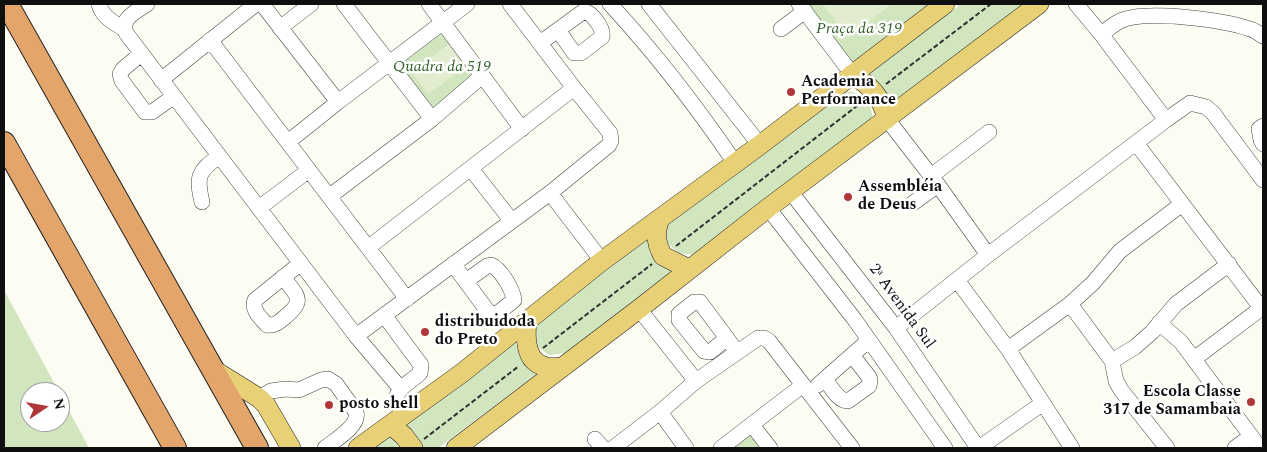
<!DOCTYPE html>
<html>
<head>
<meta charset="utf-8">
<style>
	body { margin:0 }
	#map { position:relative; width:1267px; height:452px; overflow:hidden; background:#fdfcf2; font-family:Spectral,serif }
	canvas { display:block }
	.frame { position:absolute; inset:0; border:5px solid #0f0f0f; pointer-events:none }
	.north { position:absolute; left:20px; top:382px; width:50px; height:50px; box-sizing:border-box; background:#fff; border:1px solid #9f9f9f; border-radius:50%; rotate:78deg; font-size:14px; font-weight:700; line-height:20px; text-align:center; color:#0f0f0f }
	.north::after { content:''; display:block; margin:auto; width:18px; height:22px; background:#af3739; clip-path:polygon(50% 0,100% 100%,50% 72%,0 100%) }
</style>
</head>
<body>
<div id="map">
<canvas width="1267" height="452"></canvas>
<div class="frame"></div>
<div class="north">N</div>
</div>
<script>
const g = document.querySelector('canvas').getContext('2d');
g.lineJoin = 'round';
function fill(path, color) { g.fillStyle = color; g.fill(path, 'evenodd'); }
function trace(path, color, width, dash) { g.strokeStyle = color; g.lineWidth = width; g.lineCap = dash ? 'butt' : 'round'; g.setLineDash(dash || []); g.stroke(path); }
function write(font, color, halo, rows, align = 'center') {
  g.font = font + ' Spectral,serif'; g.lineWidth = 5; g.setLineDash([]); g.textBaseline = 'middle'; g.strokeStyle = halo; g.fillStyle = color; for (const [text, x, y, turn = 0] of rows) {
    g.save(); g.translate(x, y); g.rotate((+turn || 0) * Math.PI / 180); g.textAlign = isNaN(turn) ? turn : align; if (halo) g.strokeText(text, 0, 0); g.fillText(text, 0, 0); g.restore();
  }
}
const green = new Path2D(`
	M807 4H937L854 67Z
	M961 4H1023L887 108 882 86 864 78Z
	M448 17 490 75 436 116 392 59Z
	M841 90C861 94 870 95 873 119L694 255 679 253 667 243V224Z
	M647 238 650 254 661 265 677 267 567 353 549 355 530 342 533 328Z
	M4 290 59 392H30V422H60V394L89 448H4Z
	M515 341C520 355 525 365 538 373L438 448H421L403 424Z
	M756 421 777 448H726Z
	M392 433 403 448H372Z`);
const pitch = new Path2D(`
	M823 4H892L848 37Z
	M449 44 466 67 428 94 412 72Z`);
const path = new Path2D(`
	M886 84 991 4
	M676 246 862 102
	M543 348 652 264
	M424 439 519 366`);
const minor = new Path2D(`
	M99 4C102 17 113 22 124 29
	M147 4C136 12 120 18 126 33L356 336 400 388
	M262 4 338 102
	M344 4 432 119
	M429 4 522 129
	M610 4C656 54 697 107 735 163
	M649 4 760 145
	M799 4 852 74
	M1076 4 1101 34 1166 120
	M280 28 311 4
	M781 29 805 11
	M1101 34C1107 30 1114 24 1120 21 1145 9 1223 20 1250 29 1255 30 1259 34 1263 36
	M210 40 407 299
	M540 43 584 11C592 13 604 28 602 37L581 53H574L558 30
	M141 54 123 69 120 74 122 81 145 112H152L173 97
	M161 80 256 4
	M887 119 938 185 988 255
	M1263 126 1259 129 1261 140 1263 144
	M288 142 338 102 467 4
	M1136 143 1262 309
	M471 169 511 220
	M931 176 989 132
	M790 191 896 328 978 448
	M550 193 602 261
	M330 196 432 119 482 76
	M202 202C196 176 198 172 219 156
	M913 203 938 185
	M259 208 309 170
	M768 208 855 320 945 448
	M369 247 574 88
	M453 264 489 313 492 314 498 313 514 300C513 290 501 269 491 265L487 266 466 281
	M283 277C297 296 306 300 285 317 279 322 275 326 267 325 261 318 251 310 255 300L301 263
	M957 280 1008 349 1072 448
	M1070 304 1112 361 1116 381 1121 390 1167 448
	M639 309 696 381
	M384 315 421 365 420 373C404 388 387 390 404 415
	M1159 323 1181 342 1260 448
	M896 328 988 255 1166 120 1190 103 1206 107 1213 113 1263 180
	M356 336 550 193 609 145 611 141 610 133 574 88 510 4
	M727 338 710 352 704 351 679 320V314L694 302H700L737 352
	M1008 349 1070 304 1093 283 1120 251 1182 204
	M1194 359 1263 307
	M1112 361 1135 347 1152 332 1176 304 1229 264
	M825 379C831 387 838 401 848 401L869 386 870 380 869 377 852 355
	M818 385 869 340
	M259 398 271 391 285 389 299 390 321 380 328 379 336 384 356 412C360 426 335 440 325 448
	M660 412 686 448
	M752 425 770 448
	M595 439 603 448
	M613 448 660 412 696 381 758 338H764L769 341 852 448
	M721 448 803 385
	M979 448 1043 403
	M1235 448 1251 436`);
const major = new Path2D(`
	M852 74C871 86 882 98 887 119
	M659 221C655 234 656 244 663 256L689 269
	M527 322C525 339 525 363 547 367 552 368 558 367 563 367
	M214 370 259 398 266 405 291 448
	M391 425 404 436 413 448
	M358 448 462 373 602 261 760 145 945 4
	M456 448 639 309 768 208 1039 4`);
const highway = new Path2D(`
	M7 4 257 448
	M4 143 175 448`);
const markers = [
	[791,92,5,"#af3739"],
	[848,197,5,"#af3739"],
	[425,332,5,"#af3739"],
	[1251,402,5,"#af3739"],
	[329,405,5,"#af3739"]
];
const parkNames = [
	["Praça da 319",859,30],
	["Quadra da 519",442,68]
];
const poiNames = [
	["Academia",801,83],
	["Performance",801,101],
	["Assembléia",858,188],
	["de Deus",858,206],
	["distribuidoda",435,323],
	["do Preto",435,341],
	["Escola Classe",1241,393,"right"],
	["317 de Samambaia",1241,411,"right"],
	["posto shell",339,405]
];
const streetNames = [
	["2ᵃ Avenida Sul",901,307,54]
];
fill(green, '#d1e5bf');
fill(pitch, '#e2edd0');
trace(minor, '#424242', 16);
trace(major, '#202020', 20);
trace(highway, '#202020', 24);
trace(path, '#313131', 2, [5, 2.5]);
trace(minor, '#fff', 15);
trace(major, '#e8d077', 19);
trace(highway, '#e3a56a', 22);
for (const [x, y, r, color] of markers) { const dot = new Path2D(); dot.arc(x, y, r, 0, 2 * Math.PI); g.fillStyle = color; g.fill(dot); trace(dot, '#fff', 2); }
write('italic 16px', '#315f26', '#fff', parkNames);
write('bold 16px', '#0f0f0f', '#fff', poiNames, 'left');
write('16px', '#0f0f0f', '#fff', streetNames);
</script>
</body>
</html>
